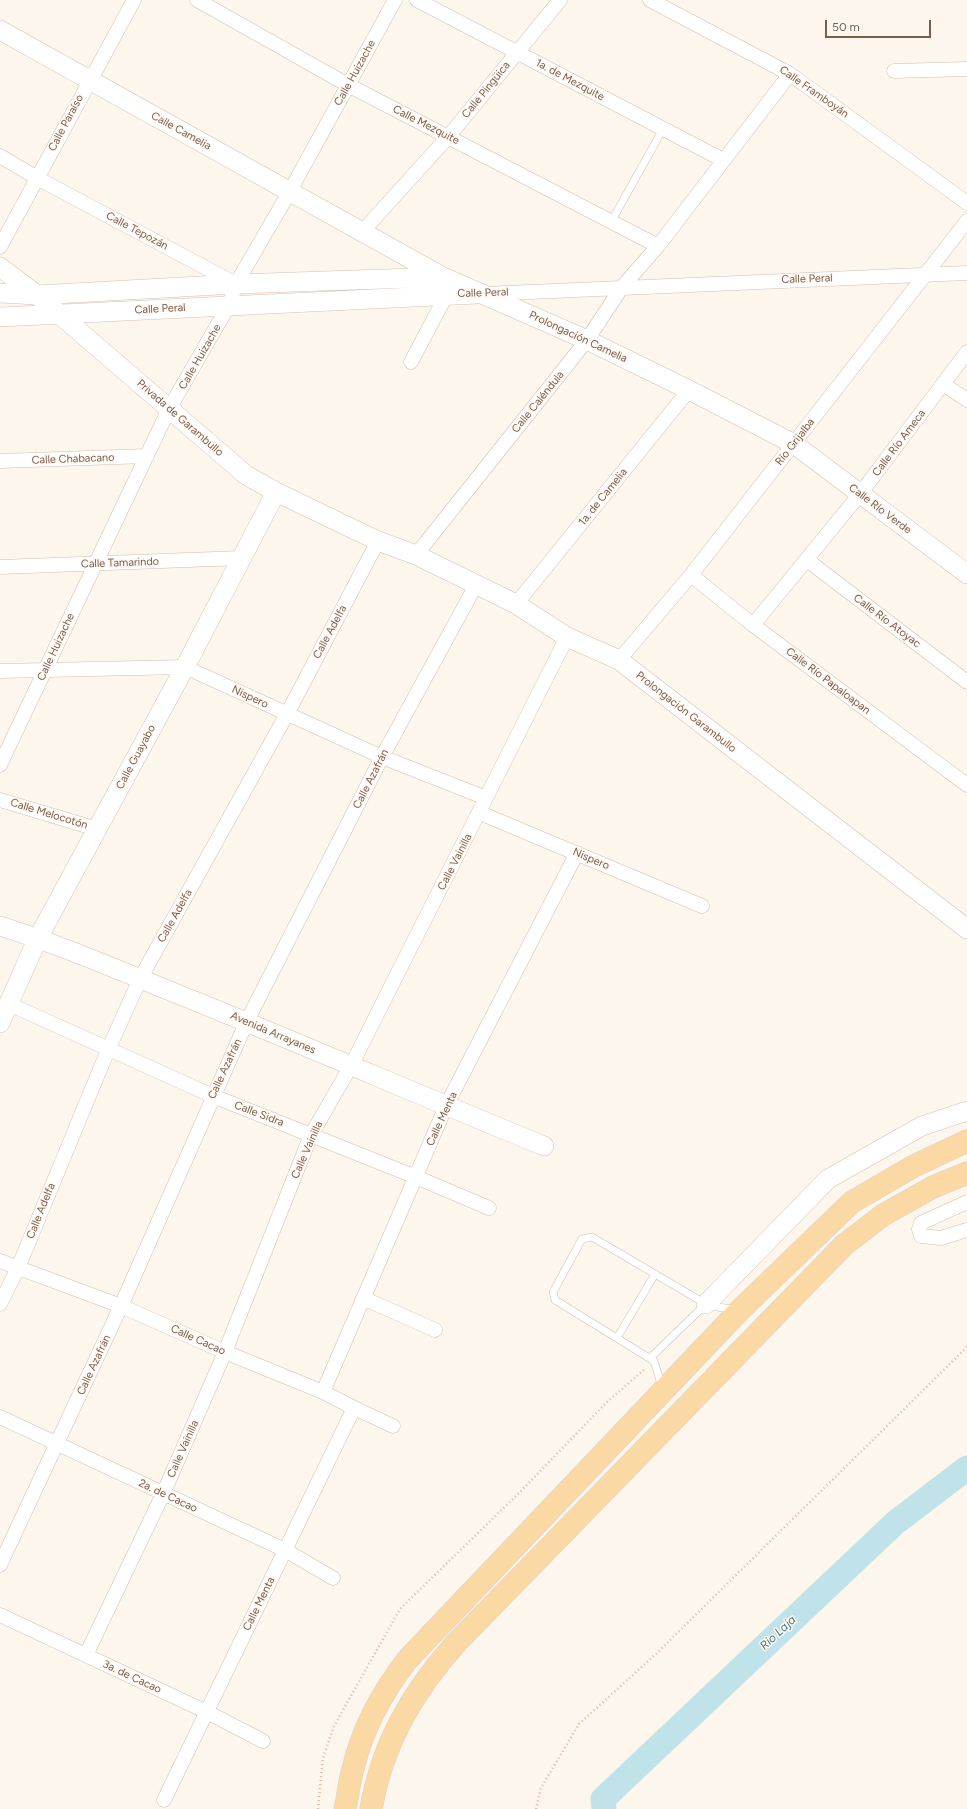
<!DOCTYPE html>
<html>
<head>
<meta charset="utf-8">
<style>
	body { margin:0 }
	#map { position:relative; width:967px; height:1809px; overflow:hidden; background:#fdf6ec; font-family:Figtree,sans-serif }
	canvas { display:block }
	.scale { position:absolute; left:825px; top:20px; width:106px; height:18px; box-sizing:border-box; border:2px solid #7a5c4d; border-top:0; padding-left:5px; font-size:12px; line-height:14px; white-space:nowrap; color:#7a5c4d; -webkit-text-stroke:3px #fffaf3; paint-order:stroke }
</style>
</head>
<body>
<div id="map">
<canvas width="967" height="1809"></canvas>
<div class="scale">50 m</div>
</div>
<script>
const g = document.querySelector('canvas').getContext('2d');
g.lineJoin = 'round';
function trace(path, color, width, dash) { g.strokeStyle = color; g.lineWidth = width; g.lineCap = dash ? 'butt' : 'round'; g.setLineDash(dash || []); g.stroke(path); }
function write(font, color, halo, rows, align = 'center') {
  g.font = font + ' Figtree,sans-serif'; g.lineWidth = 3; g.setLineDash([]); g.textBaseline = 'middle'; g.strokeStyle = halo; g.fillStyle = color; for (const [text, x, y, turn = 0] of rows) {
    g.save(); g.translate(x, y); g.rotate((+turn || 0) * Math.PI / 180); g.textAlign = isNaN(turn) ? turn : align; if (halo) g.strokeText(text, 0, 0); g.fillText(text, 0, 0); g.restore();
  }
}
const river = new Path2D(`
	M604 1809 603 1799 895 1523 967 1468`);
const path = new Path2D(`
	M318 1809 323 1758 334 1726 400 1609 521 1491 606 1403 646 1368
	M536 1809 541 1788 579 1724 657 1653 967 1347`);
const lane = new Path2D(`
	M611 222 663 129
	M617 1338 655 1274
	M650 1358 706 1304
	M662 1387 654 1361 555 1300 553 1292 582 1239 592 1237 706 1304 716 1307 736 1309`);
const street = new Path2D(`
	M197 0 348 85 658 246
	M417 0 723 160
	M650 0 790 74 967 203
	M894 71 967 69
	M0 156 37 178 236 284
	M362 232 448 137 560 0
	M0 247 134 0
	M484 294 967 273
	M411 362 447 294
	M943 384 967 400
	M0 461 147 456
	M416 555 587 340 622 287 658 246 790 74
	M807 560 967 682
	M0 567 241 558
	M691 575 753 625 967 785
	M516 604 689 390
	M753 625 860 494 967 352
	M619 660 691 575 967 221
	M0 671 185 667 382 757 486 798
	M0 765 169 409 229 305 236 284 290 191 395 0
	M0 800 97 829
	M480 813 702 906
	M9 1004 213 1096 416 1177 489 1208
	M967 1202 921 1223 919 1229 921 1236 941 1238 967 1230
	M0 1261 121 1306 225 1352 323 1392 354 1408 393 1426
	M363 1298 435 1330
	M0 1304 18 1268 108 1050 140 979 287 714 378 541
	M323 1392 446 1106 577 853
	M0 1417 285 1550 333 1578
	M0 1565 121 1306 247 1021 382 757 476 585
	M0 1615 207 1712 263 1741
	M86 1655 163 1494 225 1352 311 1135 351 1066 567 637
	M164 1800 354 1408`);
const secondary = new Path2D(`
	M0 30 443 277 587 340 689 390 794 444 967 574
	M0 267 37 295 246 475 276 492 378 541 416 555 516 604 567 637 619 660 967 929
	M0 293 37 295 236 284 443 277
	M0 317 476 294
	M0 926C58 944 113 968 170 991 295 1041 419 1095 544 1146
	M0 1023 38 938 185 667 276 492
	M706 1304 828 1179 922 1126 967 1111`);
const primary = new Path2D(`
	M345 1809C348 1796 349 1782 353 1769 362 1730 383 1691 408 1659L740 1310 852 1202 914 1166 967 1141
	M371 1809C382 1744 413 1691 457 1642L844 1245 883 1215 933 1187 967 1173`);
const streetNames = [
	["Calle Huizache",355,73,-61],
	["1a. de Mezquite",570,80,28],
	["Calle Pingüica",486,90,-51],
	["Calle Framboyán",814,92,35],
	["Calle Paraíso",66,123,-62],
	["Calle Mezquite",426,125,27],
	["Calle Camelia",181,131,29],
	["Calle Tepozán",137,231,28],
	["Calle Peral",807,279,-2],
	["Calle Peral",483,293,-2],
	["Calle Peral",160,309,-3],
	["Prolongación Camelia",578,337,25],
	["Calle Huizache",200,357,-60],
	["Calle Caléndula",538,402,-51],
	["Privada de Garambullo",180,418,41],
	["Río Grijalba",795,442,-52],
	["Calle Río Ameca",899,443,-53],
	["Calle Chabacano",73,459,-2],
	["1a. de Camelia",603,497,-51],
	["Calle Río Verde",880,509,37],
	["Calle Tamarindo",120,563,-2],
	["Calle Río Atoyac",887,621,37],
	["Calle Adelfa",330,632,-62],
	["Calle Huizache",56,647,-65],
	["Calle Río Papaloapan",828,681,37],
	["Nispero",250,697,25],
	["Prolongación Garambullo",686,712,38],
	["Calle Guayabo",136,757,-62],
	["Calle Azafrán",371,779,-63],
	["Calle Melocotón",49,814,17],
	["Nispero",591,859,23],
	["Calle Vainilla",455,862,-63],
	["Calle Adelfa",175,916,-61],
	["Avenida Arrayanes",273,1033,23],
	["Calle Azafrán",225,1069,-65],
	["Calle Sidra",259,1114,21],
	["Calle Menta",442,1119,-65],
	["Calle Vainilla",307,1150,-66],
	["Calle Adelfa",41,1211,-68],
	["Calle Cacao",198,1340,24],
	["Calle Azafrán",94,1365,-65],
	["Calle Vainilla",183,1449,-66],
	["2a. de Cacao",168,1496,25],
	["Calle Menta",259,1604,-64],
	["3a. de Cacao",132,1677,25]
];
const waterNames = [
	["Rio Laja",778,1633,-43]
];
trace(river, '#bfe3e8', 25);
trace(lane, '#d1beb0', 8);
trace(street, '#d1beb0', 15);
trace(secondary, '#d6c0b0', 20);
trace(primary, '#dad1cd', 23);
trace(path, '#d9b8a5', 2.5, [1, 3]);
trace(lane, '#fff', 7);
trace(street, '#fff', 14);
trace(secondary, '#fff', 19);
trace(primary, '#fbd9a5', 22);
write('11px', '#7a5c4d', '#fffaf3', streetNames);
write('italic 12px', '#437c86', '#fffaf3', waterNames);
</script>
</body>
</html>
